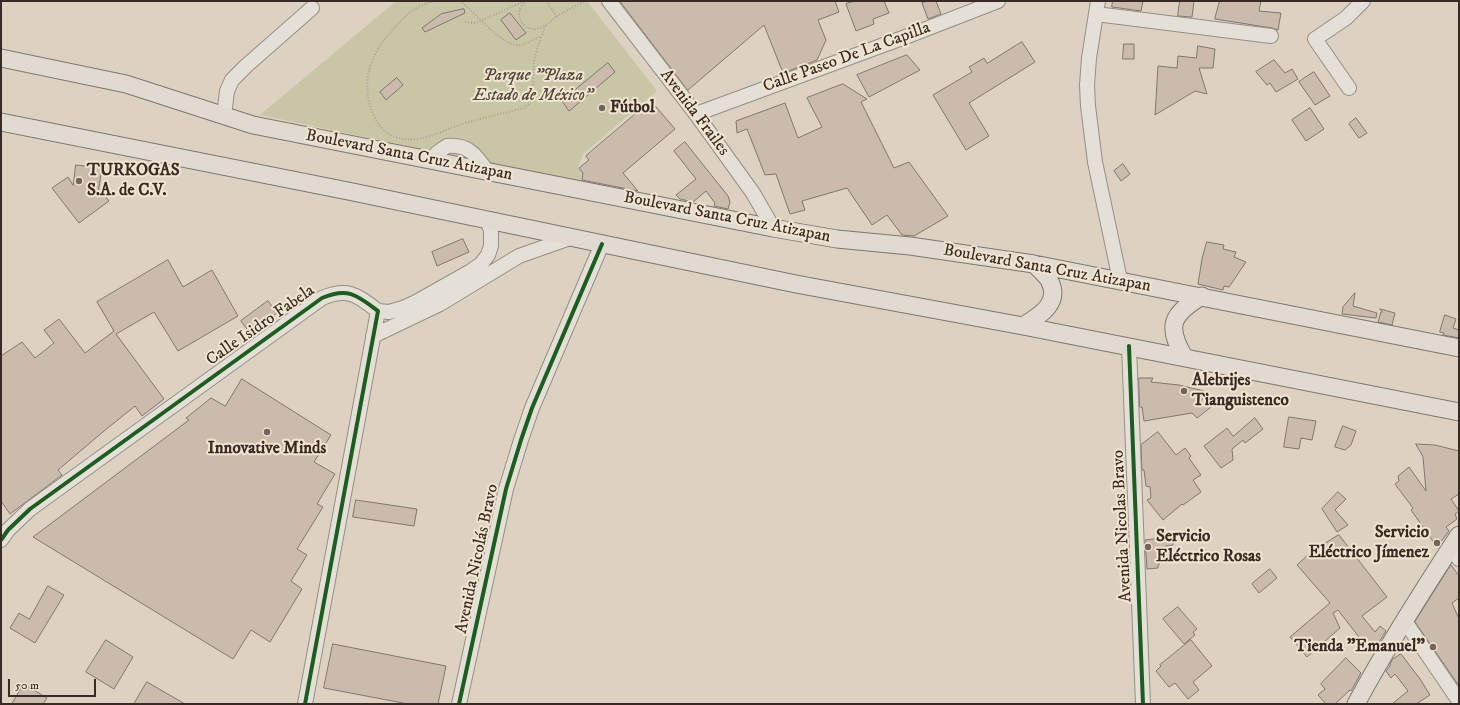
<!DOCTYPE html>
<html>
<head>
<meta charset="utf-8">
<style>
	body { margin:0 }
	#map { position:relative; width:1460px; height:705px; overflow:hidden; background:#ddd2c2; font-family:"IM FELL DW Pica",serif }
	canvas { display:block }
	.frame { position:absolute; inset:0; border:2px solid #382b25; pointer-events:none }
	.scale { position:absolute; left:8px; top:679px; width:88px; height:18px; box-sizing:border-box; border:2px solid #382b25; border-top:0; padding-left:5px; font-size:12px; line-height:14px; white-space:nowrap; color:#382b25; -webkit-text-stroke:3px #f1e4d0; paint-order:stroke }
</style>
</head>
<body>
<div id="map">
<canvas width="1460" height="705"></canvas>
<div class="frame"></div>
<div class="scale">50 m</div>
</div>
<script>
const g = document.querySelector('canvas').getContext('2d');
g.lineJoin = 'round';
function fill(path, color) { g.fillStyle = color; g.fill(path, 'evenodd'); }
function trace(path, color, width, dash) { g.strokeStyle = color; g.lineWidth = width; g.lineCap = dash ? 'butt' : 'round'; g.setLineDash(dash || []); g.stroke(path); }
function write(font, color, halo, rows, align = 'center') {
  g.font = font + ' "IM FELL DW Pica",serif'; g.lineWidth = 4; g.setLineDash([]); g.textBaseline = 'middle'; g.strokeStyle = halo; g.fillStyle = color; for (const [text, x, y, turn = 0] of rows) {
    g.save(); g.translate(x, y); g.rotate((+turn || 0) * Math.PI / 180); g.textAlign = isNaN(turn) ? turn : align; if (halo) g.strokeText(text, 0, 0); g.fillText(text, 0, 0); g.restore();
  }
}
const green = new Path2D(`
	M396 1H587L657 91 583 154 578 167 582 173 581 182 260 115Z`);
const building = new Path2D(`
	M620 1H835L839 12 818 20 826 40 817 60 783 73 764 25 688 90Z
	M855 1H884L889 13 873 19 874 24 856 31 846 4Z
	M928 1H936L941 14 928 19 922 3Z
	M1113 1H1143L1141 11 1112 7Z
	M1180 1H1194L1192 17 1178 16Z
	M1220 1H1261L1259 11 1281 13 1278 30 1272 28 1215 19Z
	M464 9 465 13 425 32 422 28 441 14Z
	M510 13 526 33 516 40 501 20Z
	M1022 42 1035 62 969 103 989 136 966 150 933 95 972 72 969 67 984 58 987 63Z
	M1124 44H1134V59H1123Z
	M1198 46 1215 49 1213 68H1199L1207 94 1195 91 1155 115 1158 66 1177 68 1178 56 1196 58Z
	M907 55 920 70 869 97 857 75Z
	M1274 60 1285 73 1292 69 1298 79 1276 92 1270 83 1267 85 1256 72Z
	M608 63 615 72 569 111 562 101Z
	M1314 72 1330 96 1315 105 1299 82Z
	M397 78 403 85 386 100 380 92Z
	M843 84 867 99 861 102 894 168 909 162 948 216 914 236 902 235 887 215 872 225 847 188 802 201 805 210 790 214 776 174 765 175 747 129 737 133 736 121 785 103 798 138 822 127 807 98Z
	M651 101 675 129 623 173 638 191 582 180 583 173 579 168 589 160 586 156Z
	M1310 108 1324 129 1306 141 1292 120Z
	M1356 118 1367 133 1359 138 1349 124Z
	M685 142 728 196 730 202 728 209 714 206 715 203 706 191 693 202 680 199 676 195 696 179 674 151Z
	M1123 164 1130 174 1121 181 1114 171Z
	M76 165 102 168 98 194 102 192 109 201 79 223 52 188 68 177 73 185Z
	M463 239 469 252 437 266 432 252Z
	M1207 242 1224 245 1223 249 1236 252 1234 257 1246 262 1229 287 1224 286 1223 290 1198 284 1202 259Z
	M168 260 183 287 212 270 238 316 178 351 154 312 116 334 164 399 142 416 135 406 104 431 58 470 62 475 10 514 1 501V356L22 342 35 358 54 343 44 330 59 319 85 353 114 331 97 302Z
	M1355 293 1353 306 1377 313 1376 318 1342 314 1343 307Z
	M268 301 277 313 250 333 241 321Z
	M1380 309 1395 313 1392 325 1378 322 1381 312H1382Z
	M1445 315 1456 319 1453 328 1459 330V338L1443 335 1444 333 1440 332Z
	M1139 378H1153L1151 382 1179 385 1204 391 1201 403 1215 404 1197 418 1192 413 1144 421 1142 407H1140Z
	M242 379 331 435 314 462 335 474 317 504 323 507 297 549 307 555 291 581 302 589 270 642 251 630 233 659 33 537 189 420 186 418 211 398 225 406Z
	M1289 417 1316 421 1312 440 1301 438 1299 449 1284 447Z
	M1255 418 1263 429 1245 443 1243 440 1232 449 1233 460 1221 468 1204 446 1227 428 1233 436Z
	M1343 426 1356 431 1351 445 1345 450 1335 447Z
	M1158 432 1176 455 1185 448 1191 456 1189 458 1201 475 1193 480 1201 492 1183 505 1182 504 1163 520 1147 500 1151 498 1150 487 1146 486 1144 470H1142L1141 445Z
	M1416 444 1435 445 1459 451V494L1451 499 1459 511 1455 514 1457 519 1446 527 1449 531 1437 547 1411 510 1413 508 1395 484 1399 481 1398 476 1409 467 1426 491 1423 457Z
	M1338 492 1346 499 1335 510 1348 525 1337 532 1322 509Z
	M356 500 417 509 414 526 353 517Z
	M1173 535V545L1166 546 1167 559 1159 560V565H1158V568L1147 569 1145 540 1161 538V536Z
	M1339 535 1387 597 1362 616 1375 632 1380 626 1386 631 1374 650H1369L1338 610 1333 613 1340 628 1307 657 1290 637 1330 603 1297 565 1311 552Z
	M1451 565 1459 576V598L1452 603 1459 619V686L1415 622Z
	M1270 569 1277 578 1259 593 1252 584Z
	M48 586 64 595 35 643 10 628 19 613 29 619Z
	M1178 607 1197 629 1193 632 1195 635 1184 644 1163 619Z
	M106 640 133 657 114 689 86 672Z
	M1191 640 1212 666 1193 682 1199 690 1188 699 1175 683 1169 687 1156 671 1161 666 1160 665Z
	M333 644 446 666 438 704H408L324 688Z
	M1401 654 1420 679 1430 695 1416 704H1392L1408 691 1395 674 1391 678 1386 671 1390 666V664L1392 660Z
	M1346 658 1361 673 1351 691 1350 690 1335 704H1326L1318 695 1325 689 1321 684Z
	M147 682 185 704H134Z
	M24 684 47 698 43 704H12Z`);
const path = new Path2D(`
	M434 1C428 3 422 5 417 8 408 12 401 21 394 28 370 54 359 82 374 116 380 129 389 137 404 139 423 142 444 130 462 124 483 118 503 113 524 108L529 104 532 99 534 61 537 49 546 24
	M460 1 463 3C475 13 505 49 521 45 528 43 535 39 541 36
	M526 1C524 3 521 6 520 9 516 18 525 30 535 29 543 28 551 22 557 16
	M546 1 557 16 585 1
	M465 22 476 23 525 1`);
const minor = new Path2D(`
	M609 1 696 114 753 193 773 228
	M1098 1 1089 58 1087 85 1088 106 1095 162 1120 280
	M1096 14 1271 36
	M1349 88 1315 39 1346 18 1363 1
	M696 114 908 36 998 1
	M224 116 227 91 232 80 246 66 312 8
	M431 160 437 153 447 146C468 144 476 155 487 171
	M378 311 389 312 403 308 416 302 471 271 481 264 488 255 491 246V231L487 219
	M373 336 440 304 519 256 573 237
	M1129 346 1143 704
	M1 540 8 530 30 509 322 298C348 287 357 295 378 311
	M1451 547 1459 559
	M1404 620 1459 701
	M305 704 378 311
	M459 704 506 489 521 440 532 408 602 244`);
const major = new Path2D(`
	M1 58 126 84 253 125 773 228 837 239 910 246 1034 264 1459 348
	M1 122 348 191 796 284 1023 326 1459 412
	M1023 326C1039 316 1062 303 1049 280 1045 274 1039 269 1034 264
	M1185 358C1165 326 1172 314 1202 296
	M1356 704C1387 646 1423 590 1459 535`);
const cycleway = new Path2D(`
	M1129 346 1143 704
	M1 540 8 530 30 509 322 298C348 287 357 295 378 311L305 704
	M459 704 506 489 521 440 532 408 602 244`);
const markers = [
	[602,108,4,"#72655c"],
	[79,181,4,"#72655c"],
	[1184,391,4,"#72655c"],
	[267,432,4,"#72655c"],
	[1437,543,4,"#72655c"],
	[1148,547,4,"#72655c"],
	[1433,647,4,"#72655c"]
];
const streetNames = [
	["Calle Paseo De La Capilla",847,58,-20],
	["Avenida Frailes",694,113,53],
	["Boulevard Santa Cruz Atizapan",409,156,11],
	["Boulevard Santa Cruz Atizapan",727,218,11],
	["Boulevard Santa Cruz Atizapan",1047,269,10],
	["Calle Isidro Fabela",261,326,-35],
	["Avenida Nicolas Bravo",1123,526,-93],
	["Avenida Nicolás Bravo",478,559,-78]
];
const parkNames = [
	["Parque \"Plaza",533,76],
	["Estado de México\"",533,96]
];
const poiNames = [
	["Fútbol",610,108],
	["TURKOGAS",87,171],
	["S.A. de C.V.",87,191],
	["Alebrijes",1192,381],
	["Tianguistenco",1192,401],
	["Innovative Minds",267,449,"center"],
	["Servicio",1429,533,"right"],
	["Eléctrico Jímenez",1429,553,"right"],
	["Servicio",1156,537],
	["Eléctrico Rosas",1156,557],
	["Tienda \"Emanuel\"",1425,647,"right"]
];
fill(green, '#c8c6a5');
fill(building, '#cabbad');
trace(building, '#7f776f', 1);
trace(minor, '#968e84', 16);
trace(major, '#7f776f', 19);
trace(path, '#a7a29c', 2, [1, 2]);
trace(minor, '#e5e0d7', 14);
trace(major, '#e0dad0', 17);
trace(cycleway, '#1b5e20', 4);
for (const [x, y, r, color] of markers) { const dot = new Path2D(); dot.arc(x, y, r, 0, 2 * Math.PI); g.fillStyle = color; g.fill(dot); trace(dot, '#f1e4d0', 1.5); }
write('17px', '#382b25', '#f1e4d0', streetNames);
write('italic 17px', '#51483a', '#f1e4d0', parkNames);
write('bold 17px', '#382b25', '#f1e4d0', poiNames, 'left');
</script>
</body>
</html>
